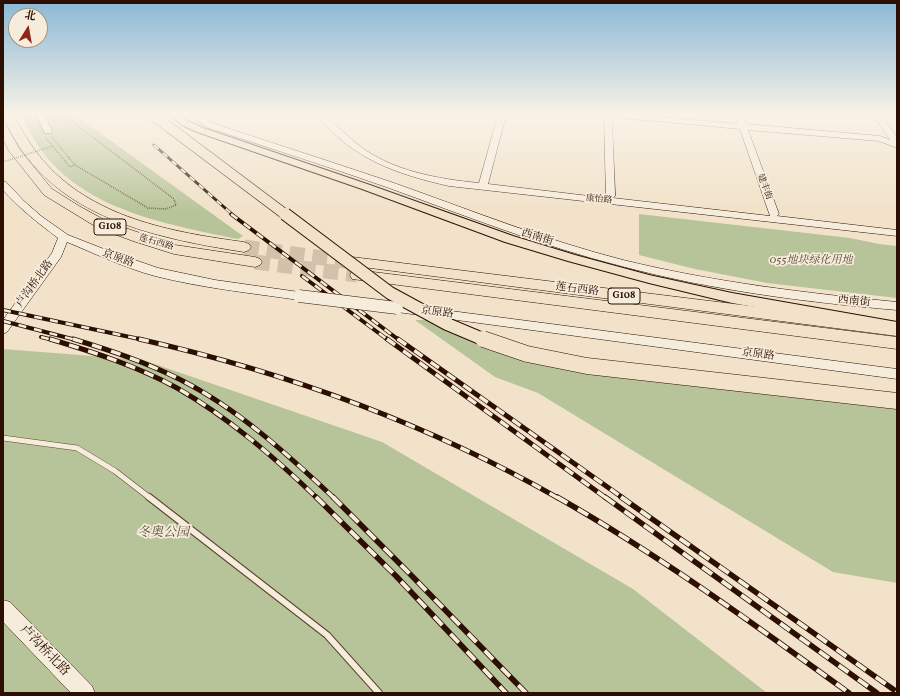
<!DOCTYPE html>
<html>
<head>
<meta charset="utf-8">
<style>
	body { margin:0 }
	#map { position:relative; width:900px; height:696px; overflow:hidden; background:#f1e2c9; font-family:Vollkorn,"Noto Serif SC",serif }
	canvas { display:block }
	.frame { position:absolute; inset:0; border:4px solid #2c0f00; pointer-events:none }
	.north { position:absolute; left:8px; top:8px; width:40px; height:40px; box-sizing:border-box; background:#f6ecdc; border:1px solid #a59484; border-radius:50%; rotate:11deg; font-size:11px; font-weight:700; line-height:16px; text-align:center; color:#2c0f00 }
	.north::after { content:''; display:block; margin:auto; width:14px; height:18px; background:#8f2418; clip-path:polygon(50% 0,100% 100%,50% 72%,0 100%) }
</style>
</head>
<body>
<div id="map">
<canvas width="900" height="696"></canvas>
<div class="frame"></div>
<div class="north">北</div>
</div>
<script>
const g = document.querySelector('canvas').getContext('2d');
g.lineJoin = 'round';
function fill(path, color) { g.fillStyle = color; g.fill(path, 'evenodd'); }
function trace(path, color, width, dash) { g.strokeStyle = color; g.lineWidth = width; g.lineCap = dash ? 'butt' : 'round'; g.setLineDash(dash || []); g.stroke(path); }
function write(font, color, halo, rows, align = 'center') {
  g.font = font + ' Vollkorn,"Noto Serif SC",serif'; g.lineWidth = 3.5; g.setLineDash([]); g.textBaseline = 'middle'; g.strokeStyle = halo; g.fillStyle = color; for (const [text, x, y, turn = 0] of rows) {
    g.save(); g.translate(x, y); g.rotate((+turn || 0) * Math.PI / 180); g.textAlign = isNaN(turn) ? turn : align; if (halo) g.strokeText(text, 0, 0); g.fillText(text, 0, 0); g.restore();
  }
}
const green = new Path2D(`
	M22 115H75L243 236 238 239C154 222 57 205 22 115Z
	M639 214 850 238 879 244 897 246V298L767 283 695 269 639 255Z
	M415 320H449L511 345 588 360 897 399V583L833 572 538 393 495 377Z
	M3 349 143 360 382 442 633 589 767 693H3Z`);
const highwayTunnel = new Path2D(`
	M244 247 352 262
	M255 262 357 275`);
const path = new Path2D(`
	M51 136 75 165 148 208 166 209 176 205 174 199 69 119 59 115
	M45 137 70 167 75 165`);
const laneFar1 = new Path2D(`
	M3 438 77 448 115 471 150 498`);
const lane = new Path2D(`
	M149 497 327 635 379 693`);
const secondary = new Path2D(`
	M36 115H44L52 131 51 133H45Z
	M187 115H197L215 124C275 144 335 163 394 183 470 210 545 240 623 260 713 282 805 293 897 302V310C804 302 711 290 621 266 542 246 466 216 389 188 330 167 269 148 209 128Z
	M317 115H326C336 125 346 135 357 144 391 171 438 179 479 183L498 115H506L488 184 606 198 604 115H639L738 124 735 115H743L746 124 880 136 890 140 873 115H881L897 137V148L879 141 748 130 779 214 777 216 897 230V236L449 186C396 174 352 159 317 115ZM612 117 740 129 770 216 613 198 615 196Z
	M3 181 6 182 24 201 41 216 68 235 109 251 158 268 215 280 299 292 303 293 305 296 303 299 299 300C251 293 202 288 155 276 125 268 96 254 67 242L61 257 7 332 3 334V320L52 253 58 238C38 223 20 209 3 190Z
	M397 304 897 369V379L397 312 393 311 391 308 393 305Z
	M3 600 10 602 92 686 95 693H71L3 622Z`);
const primary = new Path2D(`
	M170 115H179L188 121 203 128 370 185 513 236 575 255 649 275 732 293 897 322V332L732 303 649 283 568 261 505 242 362 189 197 132 182 125Z`);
const highway = new Path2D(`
	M3 115H13C22 130 30 145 41 158 91 218 171 232 244 242L249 244 251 247 249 250 244 252C149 237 43 215 3 115Z
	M3 126 7 127 20 150 52 189 79 206 108 222 175 245 255 257 260 259 262 262 260 265 255 267 174 254 133 241 98 228 44 195 9 151 3 139Z
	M352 257 897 324V336L347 265 345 262 347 259Z
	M357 270 897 337V349L352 279 350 275 352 271Z`);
const railFar3 = new Path2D(`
	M154 145 233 215`);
const railFar2 = new Path2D(`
	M231 214 399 340
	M302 276 388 340
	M3 310 144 340
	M3 321 76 340
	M41 337 53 340`);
const railFar1 = new Path2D(`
	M50 339C93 352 137 366 177 388 229 418 274 457 317 498
	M73 339C109 350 146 362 181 380 238 409 287 454 334 498
	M139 339C285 372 428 424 558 498
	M387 339 606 498
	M398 339 623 498`);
const rail = new Path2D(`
	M316 497 396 576 506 693
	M333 497 411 575 526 693
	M557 497C659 555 754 624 849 693
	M605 497 877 693
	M621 497 897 692`);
const pathBridge = new Path2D(`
	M3 162 53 146`);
const secondaryBridge = new Path2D(`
	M299 296 397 308`);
const primaryBridgeFar2 = new Path2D(`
	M153 115 286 215`);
const primaryBridgeFar1 = new Path2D(`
	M285 214 390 293 447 324 485 340`);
const primaryBridge = new Path2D(`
	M483 339 527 354 587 366 897 401`);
const farStreetnames = [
	["建丰街",764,187,70],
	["康怡路",599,200,6],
	["莲石西路",156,243,16]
];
const shields = [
	[110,227,32],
	[624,296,32]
];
const shieldNames = [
	["G108",110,227],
	["G108",624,296]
];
const streetNames = [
	["西南街",537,238,17],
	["京原路",118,259,20],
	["卢沟桥北路",35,284,-54],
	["莲石西路",577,290,7],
	["西南街",854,302,6],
	["京原路",437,313,7],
	["京原路",758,355,7]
];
const parkNames = [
	["055地块绿化用地",811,261]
];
const nearParknames = [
	["冬奥公园",163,534]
];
const nearStreetnames = [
	["卢沟桥北路",44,651,46]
];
fill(green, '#b7c499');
trace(highwayTunnel, '#d3c2ab', 15, [15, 8]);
trace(laneFar1, '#5d4432', 6);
trace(lane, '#5d4432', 8);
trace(secondary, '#2c0f00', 1);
trace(primary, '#2c0f00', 2);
trace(highway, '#2c0f00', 1);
trace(path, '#2c0f00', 1.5, [0.5, 1.5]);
trace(laneFar1, '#f6ecdc', 5);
trace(lane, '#f6ecdc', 6);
fill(secondary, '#f6ecdc');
fill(primary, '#f1e2c9');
fill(highway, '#f1e2c9');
trace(railFar3, '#2c0f00', 3);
trace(railFar2, '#2c0f00', 4);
trace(railFar1, '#2c0f00', 5);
trace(rail, '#2c0f00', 5.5);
trace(railFar3, '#f6ecdc', 2, [6]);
trace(railFar2, '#f6ecdc', 2.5, [8]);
trace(railFar1, '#f6ecdc', 3.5, [10]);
trace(rail, '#f6ecdc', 4, [12]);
trace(secondaryBridge, '#2c0f00', 13, []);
trace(primaryBridgeFar2, '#2c0f00', 11, []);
trace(primaryBridgeFar1, '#2c0f00', 14, []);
trace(primaryBridge, '#2c0f00', 17, []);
trace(pathBridge, '#2c0f00', 1.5, [0.5, 1.5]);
trace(secondaryBridge, '#f6ecdc', 12);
trace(primaryBridgeFar2, '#f1e2c9', 10);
trace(primaryBridgeFar1, '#f1e2c9', 12);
trace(primaryBridge, '#f1e2c9', 16);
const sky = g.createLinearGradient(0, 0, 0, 212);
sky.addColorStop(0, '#89b8d6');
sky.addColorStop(0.54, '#f9f2e7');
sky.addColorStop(1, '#f9f2e700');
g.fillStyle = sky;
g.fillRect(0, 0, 900, 212);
write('9px', '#2c0f00', '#f6ecdc', farStreetnames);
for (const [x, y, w] of shields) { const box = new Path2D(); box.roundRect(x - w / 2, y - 8, w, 16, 3); g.fillStyle = '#f6ecdc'; g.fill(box); trace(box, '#2c0f00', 1); }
write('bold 10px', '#2c0f00', null, shieldNames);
write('11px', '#2c0f00', '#f6ecdc', streetNames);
write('italic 11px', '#5d4e36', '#f6ecdc', parkNames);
write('italic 13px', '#5d4e36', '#f6ecdc', nearParknames);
write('13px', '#2c0f00', '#f6ecdc', nearStreetnames);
</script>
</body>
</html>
